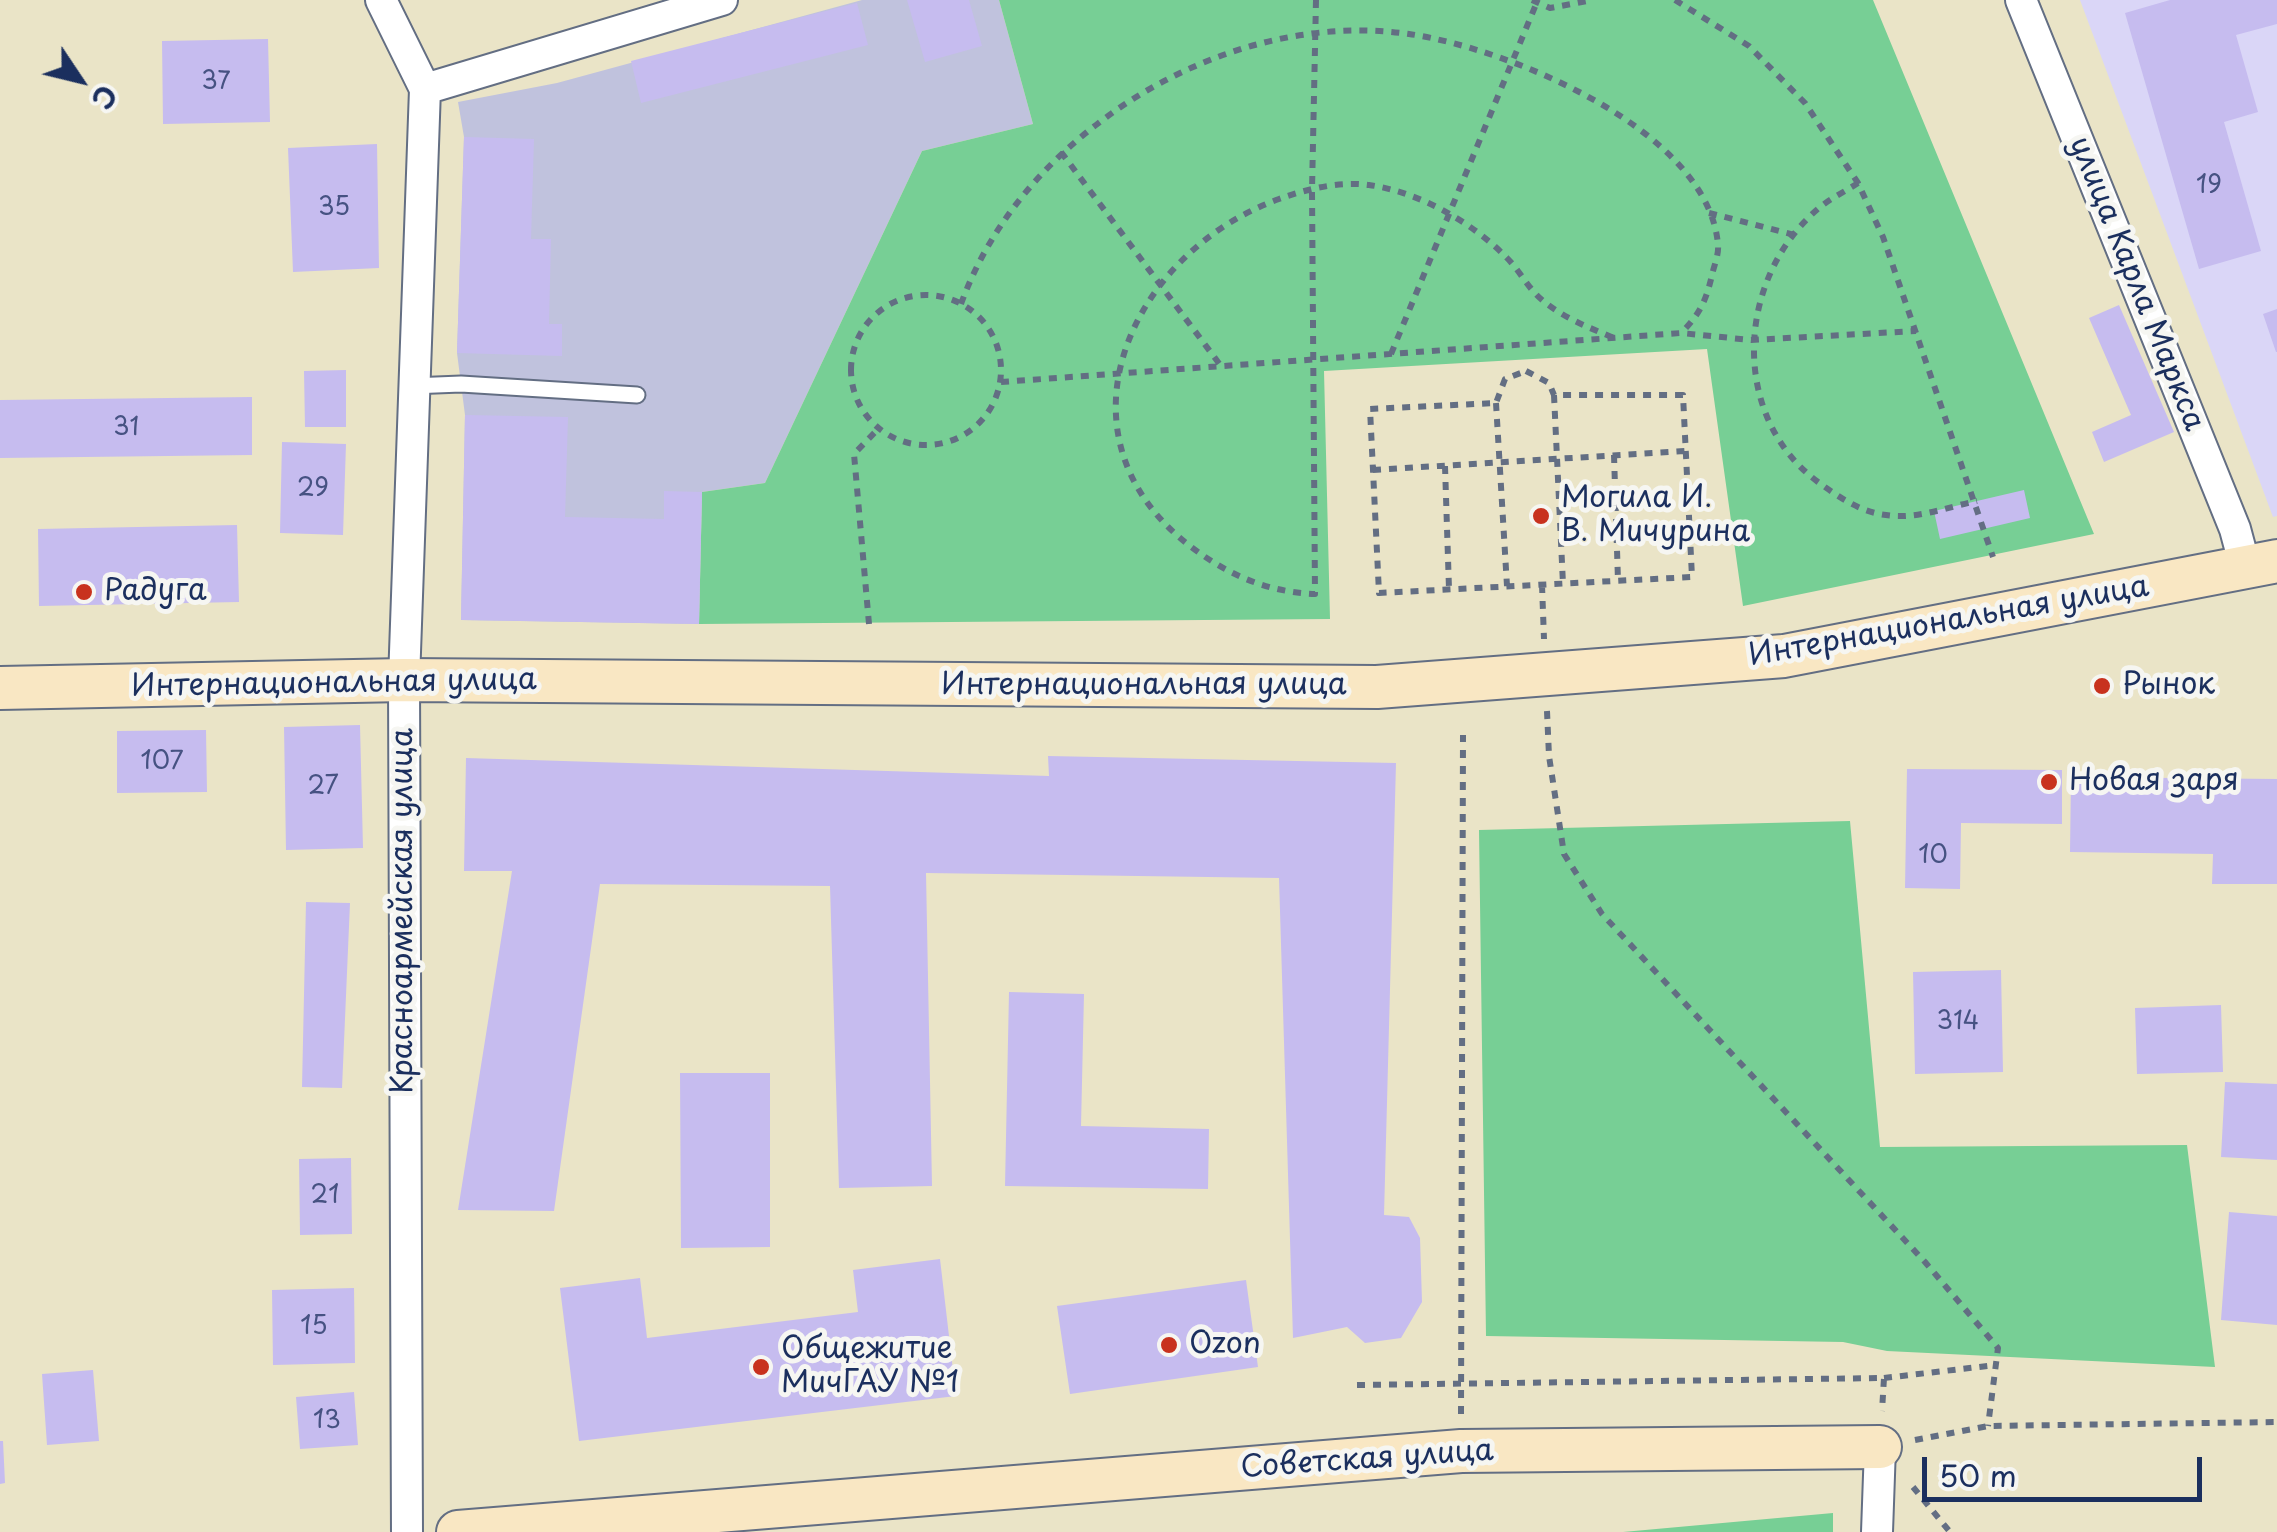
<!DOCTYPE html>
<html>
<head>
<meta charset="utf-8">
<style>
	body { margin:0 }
	#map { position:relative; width:2277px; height:1532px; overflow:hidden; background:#eae4c7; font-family:"Playpen Sans",sans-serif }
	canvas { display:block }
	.north { position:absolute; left:30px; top:30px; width:100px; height:100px; -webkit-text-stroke:8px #f6f6f2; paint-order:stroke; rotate:125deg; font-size:28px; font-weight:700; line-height:40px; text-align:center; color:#1b2f5e }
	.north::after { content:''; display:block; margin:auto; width:35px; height:45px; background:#1b2f5e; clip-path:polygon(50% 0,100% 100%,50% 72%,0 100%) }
	.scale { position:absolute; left:1922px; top:1457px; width:280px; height:45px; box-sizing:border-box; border:5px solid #1b2f5e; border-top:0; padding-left:12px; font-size:30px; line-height:35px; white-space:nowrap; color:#1b2f5e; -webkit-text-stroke:8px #f6f6f2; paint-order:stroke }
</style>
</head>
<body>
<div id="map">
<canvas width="2277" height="1532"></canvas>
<div class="north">С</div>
<div class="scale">50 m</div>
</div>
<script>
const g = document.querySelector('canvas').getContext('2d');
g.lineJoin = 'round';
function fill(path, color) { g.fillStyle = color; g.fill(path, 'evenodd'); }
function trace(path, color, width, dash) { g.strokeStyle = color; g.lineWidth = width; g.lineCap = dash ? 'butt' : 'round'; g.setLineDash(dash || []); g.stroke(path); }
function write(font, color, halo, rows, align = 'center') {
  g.font = font + ' "Playpen Sans",sans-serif'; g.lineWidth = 10; g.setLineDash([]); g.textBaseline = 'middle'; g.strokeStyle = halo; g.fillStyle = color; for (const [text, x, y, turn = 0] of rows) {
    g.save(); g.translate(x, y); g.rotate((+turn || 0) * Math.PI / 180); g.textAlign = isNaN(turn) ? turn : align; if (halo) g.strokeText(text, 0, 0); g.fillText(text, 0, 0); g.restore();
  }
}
const built = new Path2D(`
	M2080 0H2277V516L2273 517Z`);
const industrial = new Path2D(`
	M862 0H999L1033 124 922 151 765 483 702 492 699 624 461 620 465 415 457 353 464 137 458 102 557 83Z`);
const green = new Path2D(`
	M999 0H1873L2094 534 1743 606 1707 349 1324 371 1330 619 699 624 702 492 765 483 922 151 1033 124Z
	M1850 821 1880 1147 2187 1145 2215 1367 1887 1351 1843 1342 1486 1336 1479 830Z
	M1833 1513V1532H1623Z`);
const building = new Path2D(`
	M907 0H969L982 46 925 62Z
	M2170 0H2277V24L2236 35 2258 112 2224 122 2261 251 2199 269 2125 13Z
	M857 3 868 45 641 103 631 61Z
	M268 39 270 122 163 124 162 41Z
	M464 137 534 139 531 239H551L549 324H562V356L457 353Z
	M377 144 379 268 293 272 288 148Z
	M2119 305 2174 432 2104 462 2092 432 2131 415 2089 318Z
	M2277 309V352H2276L2263 314Z
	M346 370V427H305L304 371Z
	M252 397V455L0 458V400Z
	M465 415 568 417 565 517 664 519V491L702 492 699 624 461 620Z
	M282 442 346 444 343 535 280 533Z
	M2024 490 2030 518 1940 539 1934 511Z
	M237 525 239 602 39 606 38 529Z
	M360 725 363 848 286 850 284 727Z
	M206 730 207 792 117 793V731Z
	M1048 756 1396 763 1384 1215 1409 1217 1420 1238 1422 1302 1401 1338 1365 1343 1347 1327 1293 1338 1279 878 926 873 932 1186 839 1188 830 886 600 884 554 1211 458 1210 512 871H464L466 758 1049 776Z
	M1907 769 2062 770V824L1961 823 1960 889 1905 888Z
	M2071 777 2277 779V884H2212L2213 854 2070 852Z
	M306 902 350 903 342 1088 302 1087Z
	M2001 970 2003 1072 1915 1074 1913 972Z
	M1009 992 1084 994 1081 1126 1209 1129 1208 1189 1005 1186Z
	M2221 1005 2223 1072 2137 1074 2135 1008Z
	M680 1073H770V1247L681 1248Z
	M2225 1082 2277 1084V1160L2221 1157Z
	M351 1158 352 1234 300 1235 299 1159Z
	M2229 1212 2277 1216V1325L2221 1320Z
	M940 1259 956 1396 579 1441 560 1288 640 1278 647 1338 858 1312 853 1270Z
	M1246 1280 1258 1367 1070 1394 1057 1306Z
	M354 1288 355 1363 273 1365 272 1290Z
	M93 1370 99 1441 47 1445 42 1374Z
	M354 1392 358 1445 300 1449 296 1397Z
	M0 1441H3L5 1483 0 1484Z`);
const path = new Path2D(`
	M1316 0 1312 190 1315 594C1267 592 1228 575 1190 546 1046 435 1131 252 1279 199 1307 189 1339 181 1369 185 1419 192 1472 222 1507 258 1520 271 1528 288 1541 299 1563 318 1588 327 1614 338
	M1532 0 1550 8 1593 0
	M1675 0 1749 46 1805 103 1858 183 1883 237 1993 557
	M1061 152 1221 366
	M1858 183C1846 191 1831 198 1819 208 1736 278 1729 416 1818 482 1839 497 1860 512 1886 515 1916 520 1947 507 1977 501
	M1709 213 1795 235
	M851 370a75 75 0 1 1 150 0a75 75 0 1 1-150 0Z
	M961 304C987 232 1036 171 1096 125 1182 58 1298 18 1409 34 1507 48 1709 130 1718 245 1719 254 1714 266 1712 275 1706 301 1700 314 1681 333
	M1391 354 1537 2
	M1526 371 1549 383 1554 395H1683L1692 577 1379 593 1370 409 1496 403 1505 379Z
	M1001 382 1681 333 1751 340 1916 331
	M1554 395 1563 584
	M1496 403 1507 586
	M1614 455 1618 581
	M1445 466 1449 589
	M1373 470 1686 451
	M1542 585 1544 639
	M869 624 854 454 878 429
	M1547 711 1549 756 1564 854 1602 914 1925 1262 1998 1348 1988 1426
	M1884 1378 1996 1365
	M1357 1385 1884 1378 1882 1411
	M1461 1414 1463 735
	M1915 1440 1988 1426 2277 1422
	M1913 1487 1950 1532`);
const service = new Path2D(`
	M411 386 461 384 637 395`);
const minor = new Path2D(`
	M381 0 425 89 404 680 407 1532
	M2021 0 2235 529 2246 570
	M425 89 722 0
	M1877 1532 1880 1447`);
const secondary = new Path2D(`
	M0 688 404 680 1377 687 1784 656 2277 561
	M458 1532 1461 1451 1880 1447`);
const markers = [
	[1541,516,10,"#c8321e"],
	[84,592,10,"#c8321e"],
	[2102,686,10,"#c8321e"],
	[2049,782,10,"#c8321e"],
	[1169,1345,10,"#c8321e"],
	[761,1367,10,"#c8321e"]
];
const numberNames = [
	["37",216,82],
	["19",2209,186],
	["35",334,208],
	["31",126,428],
	["29",313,489],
	["107",162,762],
	["27",323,787],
	["10",1933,856],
	["314",1958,1022],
	["21",325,1196],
	["15",314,1327],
	["13",327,1421]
];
const streetNames = [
	["улица Карла Маркса",2136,284,68],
	["Интернациональная улица",1949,622,-10],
	["Интернациональная улица",334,684,-1],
	["Интернациональная улица",1144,686],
	["Красноармейская улица",404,911,-90],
	["Советская улица",1367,1460,-4]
];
const poiNames = [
	["Могила И.",1561,499],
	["В. Мичурина",1561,533],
	["Радуга",104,592],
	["Рынок",2122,686],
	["Новая заря",2069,782],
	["Ozon",1189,1345],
	["Общежитие",781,1350],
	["МичГАУ №1",781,1384]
];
fill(built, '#dad6f7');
fill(industrial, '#c0c2dd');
fill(green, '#77cf95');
fill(building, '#c6bcef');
trace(service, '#636e83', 19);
trace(minor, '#636e83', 34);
trace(secondary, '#636e83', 46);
trace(path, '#636e83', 6, [8, 8]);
trace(service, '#fff', 15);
trace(minor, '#fff', 30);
trace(secondary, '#f9e7c3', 42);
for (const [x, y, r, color] of markers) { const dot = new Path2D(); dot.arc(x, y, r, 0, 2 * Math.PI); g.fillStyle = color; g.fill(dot); trace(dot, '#f6f6f2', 4); }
write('25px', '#465282', null, numberNames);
write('30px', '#1b2f5e', '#f6f6f2', streetNames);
write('30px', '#1b2f5e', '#f6f6f2', poiNames, 'left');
</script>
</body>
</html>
